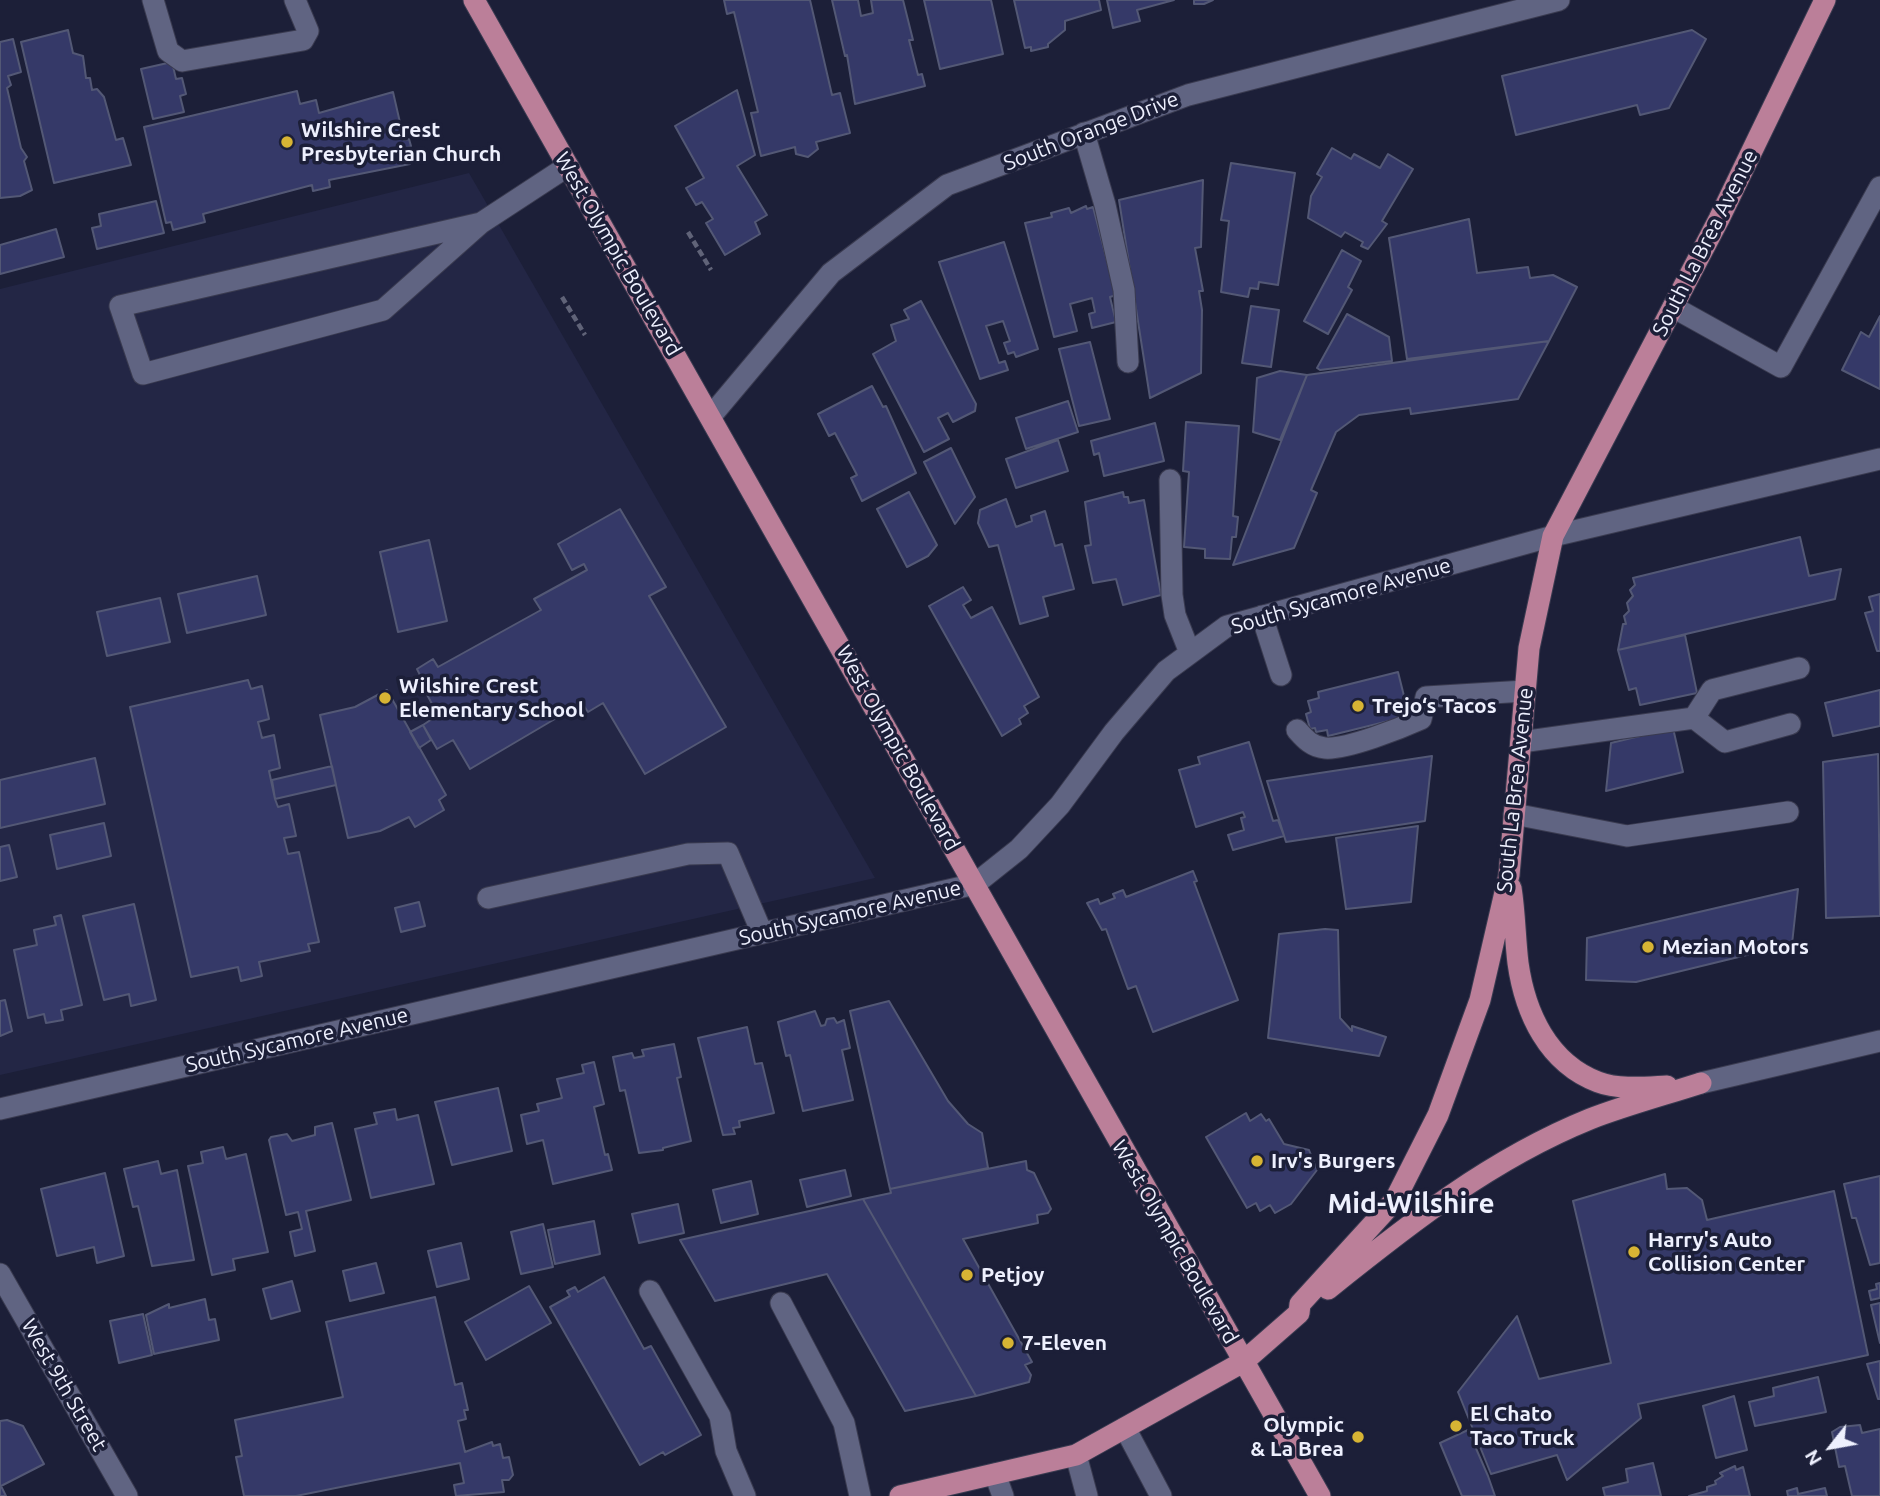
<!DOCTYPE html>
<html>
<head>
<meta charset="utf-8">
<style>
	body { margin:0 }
	#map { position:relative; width:1880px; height:1496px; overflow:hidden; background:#1c1f38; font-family:Ubuntu,sans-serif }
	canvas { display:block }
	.north { position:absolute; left:1796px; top:1412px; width:70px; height:70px; -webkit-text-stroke:5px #1c1f38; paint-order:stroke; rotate:239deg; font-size:19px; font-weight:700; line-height:28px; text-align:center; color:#eef0fe }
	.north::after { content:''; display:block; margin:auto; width:24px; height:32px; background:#eef0fe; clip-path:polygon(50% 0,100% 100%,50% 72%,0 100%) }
</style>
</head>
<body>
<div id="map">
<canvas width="1880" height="1496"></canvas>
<div class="north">N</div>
</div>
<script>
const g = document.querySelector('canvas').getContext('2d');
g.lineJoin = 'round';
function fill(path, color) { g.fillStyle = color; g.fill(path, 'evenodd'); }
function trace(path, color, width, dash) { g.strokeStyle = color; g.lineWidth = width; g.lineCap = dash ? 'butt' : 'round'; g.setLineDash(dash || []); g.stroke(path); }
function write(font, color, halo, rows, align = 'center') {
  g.font = font + ' Ubuntu,sans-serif'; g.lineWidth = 7; g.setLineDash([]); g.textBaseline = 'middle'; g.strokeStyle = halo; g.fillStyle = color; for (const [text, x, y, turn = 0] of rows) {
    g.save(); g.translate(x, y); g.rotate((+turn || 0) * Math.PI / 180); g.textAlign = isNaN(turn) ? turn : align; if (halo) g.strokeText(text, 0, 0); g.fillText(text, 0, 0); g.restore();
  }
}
const built = new Path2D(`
	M469 173 875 878 0 1075V289Z`);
const building = new Path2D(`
	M724 0H810L832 95 840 93 850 133 816 142 818 149 808 157 796 154 795 147 761 156 751 113 758 112 734 12 727 14Z
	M832 0H858L861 16 873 13 871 0H903L913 40H909L918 75 922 74 925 86 855 104 847 55 845 56Z
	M924 0H991L1003 54 940 69Z
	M1014 0H1099L1101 10 1065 21V30L1048 44V47L1031 51V47L1025 48Z
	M1107 0H1174L1137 10 1140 21 1113 28Z
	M1194 0H1213L1204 4H1194Z
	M68 30 73 53 83 56 86 78H90L92 90 97 89 104 97 116 140 123 138 131 165 54 183 21 42Z
	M1692 30 1706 39 1669 108 1640 115 1637 105 1516 135 1502 76Z
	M13 39 21 72 8 76 11 85 7 88 21 148 27 157 24 161 32 190 20 196 0 198V42Z
	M172 62 176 79 182 78 186 94 180 96 184 112 153 119 141 69Z
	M737 90 755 155 737 166 767 215 755 222 760 234 725 255 706 223 713 219 702 202 696 205 686 188 704 178 675 126Z
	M297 91 300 104 316 100 319 113 393 92 404 140 409 139 411 146 406 148 410 164 329 180 330 187 313 191 312 185 203 214 205 222 173 230 171 222 166 223 144 127Z
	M1332 148 1351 159 1354 154 1380 168 1388 154 1413 169 1382 221 1387 224 1368 249 1361 246 1363 242 1345 232 1341 237 1308 218 1311 196 1322 177 1317 174Z
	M1231 163 1295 173 1278 285 1259 282 1258 289 1250 288 1248 297 1221 292 1229 221 1221 220Z
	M1203 180 1201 247 1195 248 1203 291H1199L1202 310 1201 373 1150 398 1119 200Z
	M156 201 164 233 97 249 92 228 101 226 99 214Z
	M1086 206 1087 209 1093 207 1116 295 1110 297 1116 322 1092 328 1089 314 1095 312 1092 298 1070 304 1077 331 1054 337 1025 223 1052 217 1051 213 1069 208 1071 213Z
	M1469 219 1477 273 1528 267 1530 278 1553 275 1577 287 1549 341 1407 359 1389 238Z
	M56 229 64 257 0 274V245Z
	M1004 242 1038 349 1016 357 1014 352 1008 354 1004 343 1010 341 1003 321 986 326 999 363 1005 361 1008 370 980 379 939 262Z
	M1342 250 1361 261 1348 287 1352 290 1328 334 1304 321Z
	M921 301 976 404 975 411 953 422 948 413 938 418 949 439 924 452 873 354 896 341 891 325 909 319 904 310Z
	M1251 306 1279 310 1271 367 1242 363Z
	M1347 314 1389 337 1392 361 1320 370 1317 368Z
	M1880 316V389L1842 370 1861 332 1869 337Z
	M1549 341 1518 399 1411 414 1410 408 1359 415 1336 432 1311 490 1317 493 1294 548 1233 565 1307 375Z
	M1090 342 1110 419 1079 426 1059 349Z
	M1280 371 1307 375 1280 440 1253 432 1257 378Z
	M872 386 883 407 886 406 916 473 862 501 851 478 857 475 835 433 829 436 818 414Z
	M1068 401 1078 432 1026 449 1016 418Z
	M1186 422 1239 426 1233 516 1238 517 1236 537H1232L1230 559 1205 558V549L1184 547 1189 472 1183 471Z
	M1155 423 1164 461 1104 476 1099 453 1094 455 1091 441Z
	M1058 440 1068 471 1016 488 1006 459Z
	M951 448 975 497 955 524 924 462Z
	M909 492 937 545 928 556 907 567 877 509Z
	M1123 492 1124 497H1128L1129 503 1144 500 1161 595 1123 605 1116 579 1093 583 1085 546 1091 545 1085 502Z
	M1006 499 1016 527 1032 521 1031 516 1045 511 1055 546 1062 544 1074 589 1043 597 1048 616 1020 624 998 545 989 547 978 523 980 510Z
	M620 509 666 587 649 596 726 727 645 774 603 703 588 712 582 703 470 769 453 740 437 749 423 725 438 715 418 678 421 677 417 669 433 659 438 667 541 610 534 599 587 570 584 564 572 570 558 544Z
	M1800 537 1809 576 1841 569 1835 599 1618 650 1623 624H1626L1624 616 1629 611 1627 603 1633 596 1630 590 1635 585 1633 578Z
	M429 540 447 621 398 632 380 552Z
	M257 576 266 615 187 633 178 594Z
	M963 587 971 600 963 605 971 618 992 607 1039 697 1024 706 1028 713 1019 719 1021 724 1002 736 929 606Z
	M1880 594V651H1877L1865 613 1873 611 1869 597Z
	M160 598 170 642 107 656 97 612Z
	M1685 635 1697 693 1640 705 1636 688 1629 690 1618 650Z
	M1398 672 1409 716 1328 736 1327 730 1316 732 1315 728 1310 729 1306 714 1311 712 1308 701 1319 698 1318 692Z
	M248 680 251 689 262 686 269 719 258 722 262 738 274 735 280 768 269 771 275 799 278 807 289 804 296 836 284 838 288 854 299 852 319 942 308 944 310 951 259 962 262 976 241 981 238 967 191 977 130 707Z
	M387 690 446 795 439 800 444 810 415 827 409 817 380 831 348 838 320 715 355 707Z
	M1880 690V726L1833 736 1825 703Z
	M423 725 431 740 419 748 410 732Z
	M1673 728 1683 772 1606 791 1611 743Z
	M1249 742 1273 821 1278 820 1284 836 1233 850 1228 835 1244 830 1241 818 1245 817 1243 812 1196 827 1179 770 1200 764 1198 757Z
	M1878 754 1880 916 1826 918 1823 762Z
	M1432 756 1425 821 1286 842 1267 781Z
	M95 758 105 804 0 828V780Z
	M332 766 336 785 275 799 272 780Z
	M104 823 111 856 57 869 50 835Z
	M1418 826 1411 902 1346 909 1336 838Z
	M9 845 17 877 0 881V847Z
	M1193 871 1197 881 1194 882 1238 1000 1153 1032 1136 986 1128 989 1106 929 1102 930 1087 903 1098 899 1100 904 1115 898 1113 894 1123 890 1126 897Z
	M1798 889 1792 944 1636 982 1586 980 1587 938Z
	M419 902 425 926 401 932 395 908Z
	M134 904 156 1000 131 1006 129 994 104 1000 83 916Z
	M61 915 82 1005 61 1010 63 1020 46 1023 44 1014 28 1018 14 950 37 945 34 930 56 925 54 917Z
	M1325 929 1338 930 1340 1018 1352 1031V1026L1386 1037 1379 1056 1268 1038 1279 934Z
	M5 1000 12 1031 0 1036V1001Z
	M889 1001 948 1101 968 1124 982 1133 988 1168 890 1189 850 1011Z
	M815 1011 821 1026 825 1025 827 1019 834 1018 837 1023 844 1020 850 1048 842 1050 853 1100 803 1111 790 1055 786 1056 778 1022Z
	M747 1027 755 1064 762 1063 774 1113 739 1121 740 1127 733 1128 735 1134 723 1135 698 1038Z
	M674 1044 681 1077 677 1078 691 1141 663 1148V1150L639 1153 625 1090 620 1091 613 1057 632 1053 634 1058 644 1056 642 1050Z
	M594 1062 604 1104 594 1107 605 1155 608 1154 612 1170 553 1184 543 1140 527 1144 521 1115 539 1111 537 1104 562 1098 557 1079 584 1073 582 1065Z
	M498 1088 512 1151 452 1165 435 1102Z
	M395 1109 397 1120 418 1115 434 1184 371 1198 355 1129 377 1124 374 1113Z
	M1246 1113 1250 1121 1261 1114 1266 1121 1269 1119 1284 1144 1309 1150 1317 1170 1291 1204 1275 1213 1270 1205 1260 1211 1256 1203 1247 1208 1206 1137Z
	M332 1123 351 1200 306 1211 315 1251 295 1256 290 1232 302 1229 298 1212 286 1215 269 1140 271 1137 287 1134 292 1141 315 1135V1127Z
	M223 1147 226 1159 246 1154 268 1252 233 1259 235 1270 212 1275 188 1166 203 1163 201 1152Z
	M158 1161 161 1174 177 1170 194 1260 152 1266 138 1206 133 1207 124 1169Z
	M1026 1161 1027 1170 1034 1173 1051 1209 1048 1213 1037 1215 1038 1223 963 1239 1032 1362 1025 1365 1031 1375 1029 1382 976 1396 863 1199 891 1193 890 1189Z
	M845 1170 851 1196 807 1207 800 1180Z
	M105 1173 124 1256 97 1263 94 1247 57 1256 41 1189Z
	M1665 1174 1667 1189 1687 1188 1702 1200 1707 1220 1834 1191 1868 1355 1638 1404 1641 1418 1567 1480 1557 1455 1491 1474 1458 1392 1517 1316 1539 1379 1611 1363 1573 1201Z
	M1880 1176V1263L1870 1265 1856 1218H1852L1844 1184Z
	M751 1181 758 1214 721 1223 713 1190Z
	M863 1199 976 1396 905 1411 827 1274 715 1301 680 1240Z
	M678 1204 684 1233 639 1243 632 1214Z
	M594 1221 600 1254 555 1264 548 1230Z
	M543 1224 553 1267 521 1274 511 1232Z
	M461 1243 469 1279 437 1287 428 1251Z
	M376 1263 384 1293 350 1301 343 1271Z
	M604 1277 644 1349 651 1346 701 1435 665 1455 663 1452 640 1465 550 1307 570 1296 567 1291 575 1287 578 1292Z
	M292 1281 300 1311 271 1319 263 1289Z
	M1880 1283V1298L1871 1300 1869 1291 1877 1289 1876 1284Z
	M529 1286 551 1323 486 1360 465 1322Z
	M435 1297 455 1385 462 1383 468 1410H464L466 1419 458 1421 465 1452 492 1442 493 1446 500 1444 503 1458 509 1457 513 1475 509 1480H502L504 1492 456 1496 454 1485 464 1483 460 1463 296 1496H244L236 1457 242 1456 235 1420 343 1397 326 1322Z
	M205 1299 209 1320 215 1319 219 1340 154 1354 146 1315 169 1304V1308Z
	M1880 1303V1343L1871 1305Z
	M143 1314 152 1355 119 1363 110 1321Z
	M1880 1361V1399H1878L1867 1364Z
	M1818 1377 1826 1412 1755 1426 1749 1402 1774 1396 1773 1388Z
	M1734 1396 1747 1450 1716 1458 1703 1406Z
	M7 1420 23 1426 44 1464 1 1486 6 1496H0V1421Z
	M1860 1425 1862 1433 1880 1429V1496H1852L1845 1466 1839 1467 1832 1432 1840 1427Z
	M1468 1430 1488 1476 1495 1496H1462L1440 1443Z
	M1653 1463 1661 1496H1605L1603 1488 1628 1482 1626 1469Z
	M1735 1466 1736 1470 1743 1467 1750 1496H1689L1707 1491V1487L1716 1484 1715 1481 1723 1476 1720 1473Z
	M1797 1488 1798 1494 1825 1488 1827 1496H1788L1787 1491Z`);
const path = new Path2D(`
	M688 232 711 270
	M562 297 585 335`);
const minor = new Path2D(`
	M153 0 168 51 182 61 303 40 308 31 295 0
	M1084 133 1105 205 1124 290 1128 362
	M481 223 383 310 143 374 120 306 481 223 568 166
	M1673 307 1781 367 1880 187
	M711 416 831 273 947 185 1188 95 1559 0
	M1170 480 1172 595 1175 615 1190 653
	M1262 616 1281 675
	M1694 718 1725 742 1790 724
	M1297 730C1305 739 1312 747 1325 748 1346 750 1401 728 1421 719L1426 697 1525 691
	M1521 742 1694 718 1712 690 1799 668
	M1514 814 1627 836 1788 812
	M488 898 688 854 728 853 762 933
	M1701 1083 1880 1041
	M0 1109 975 884 1019 849 1060 805 1114 732 1166 671 1227 626 1553 536 1880 459
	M0 1274 127 1496
	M650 1291 720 1416 726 1451 745 1496
	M781 1303 844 1423 860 1496
	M1125 1428 1161 1496
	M1076 1455 1087 1496
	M995 1474 1003 1496`);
const major = new Path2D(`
	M474 0C756 499 1036 999 1320 1496
	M1511 888C1515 913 1515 938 1518 963 1525 1013 1548 1063 1598 1082 1619 1090 1646 1087 1667 1086
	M1328 1289C1409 1224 1491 1159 1590 1119 1626 1105 1664 1095 1701 1083
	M900 1496 1076 1455 1243 1362 1299 1313 1300 1304 1395 1200 1438 1115 1480 1000 1509 875 1529 648 1553 536 1719 219 1825 0`);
const markers = [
	[287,142,7,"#d7b434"],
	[385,698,7,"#d7b434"],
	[1358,706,7,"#d7b434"],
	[1648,947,7,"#d7b434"],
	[1257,1161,7,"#d7b434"],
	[1634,1252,7,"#d7b434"],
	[967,1275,7,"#d7b434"],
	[1008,1343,7,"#d7b434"],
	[1456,1426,7,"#d7b434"],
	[1358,1437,7,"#d7b434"]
];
const poiNames = [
	["Wilshire Crest",301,130],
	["Presbyterian Church",301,154],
	["Wilshire Crest",399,686],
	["Elementary School",399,710],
	["Trejo‘s Tacos",1372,706],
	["Mezian Motors",1662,947],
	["Irv's Burgers",1271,1161],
	["Harry's Auto",1648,1240],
	["Collision Center",1648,1264],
	["Petjoy",981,1275],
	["7-Eleven",1022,1343],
	["El Chato",1470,1414],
	["Taco Truck",1470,1438],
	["Olympic",1344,1425,"right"],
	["& La Brea",1344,1449,"right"]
];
const streetNames = [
	["South Orange Drive",1091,131,-21],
	["South La Brea Avenue",1705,243,-63],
	["West Olympic Boulevard",618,254,60],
	["South Sycamore Avenue",1341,596,-16],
	["West Olympic Boulevard",898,748,61],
	["South La Brea Avenue",1515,790,-84],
	["South Sycamore Avenue",850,913,-13],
	["South Sycamore Avenue",297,1040,-13],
	["West Olympic Boulevard",1175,1242,60],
	["West 9th Street",64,1385,60]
];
const districtNames = [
	["Mid-Wilshire",1411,1204]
];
fill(built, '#232645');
fill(building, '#353968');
trace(building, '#535875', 2);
trace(minor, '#3a3b50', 23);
trace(major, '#3a3b50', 23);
trace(path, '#606378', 4.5, [7, 3.5]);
trace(minor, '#606482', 21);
trace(major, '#bb7f99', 21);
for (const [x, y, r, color] of markers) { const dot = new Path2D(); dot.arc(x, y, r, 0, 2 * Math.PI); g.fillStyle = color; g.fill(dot); trace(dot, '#1c1f38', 2.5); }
write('bold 21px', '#eef0fe', '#1c1f38', poiNames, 'left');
write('21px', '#eef0fe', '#1c1f38', streetNames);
write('bold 28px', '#eef0fe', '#1c1f38', districtNames);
</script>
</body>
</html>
